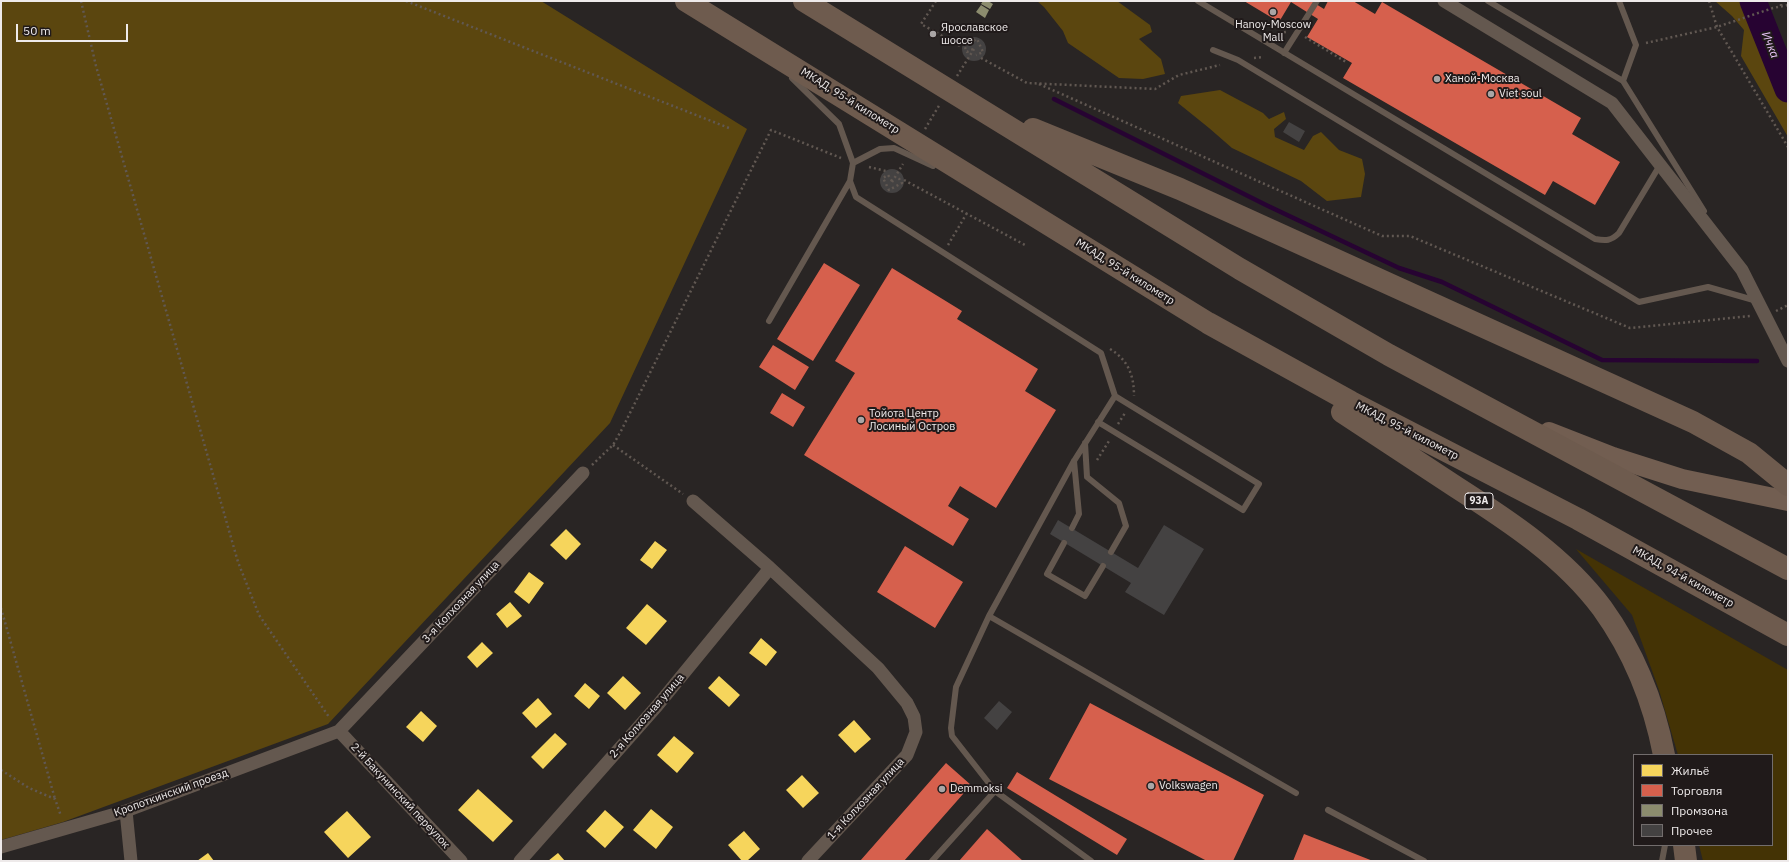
<!DOCTYPE html>
<html>
<head>
<meta charset="utf-8">
<style>
	body { margin:0 }
	#map { position:relative; width:1789px; height:862px; overflow:hidden; background:#292524; font-family:"IBM Plex Sans",sans-serif }
	canvas { display:block }
	.frame { position:absolute; inset:0; border:2px solid #eeeaea; pointer-events:none }
	.legend { position:absolute; left:1633px; top:754px; width:140px; height:92px; box-sizing:border-box; background:#201a1a; border:1px solid #726d6d; margin:0; padding:5px 7px; list-style:none; font-size:12px; color:#eeeaea }
	.legend li { display:flex; align-items:center; gap:8px; height:20px }
	.legend b { width:20px; border:1px solid #726d6d }
	.scale { position:absolute; left:16px; top:24px; width:112px; height:18px; box-sizing:border-box; border:2px solid #eeeaea; border-top:0; padding-left:5px; font-size:12px; line-height:14px; white-space:nowrap; color:#eeeaea; -webkit-text-stroke:3px #201a1a; paint-order:stroke }
</style>
</head>
<body>
<div id="map">
<canvas width="1789" height="862"></canvas>
<div class="frame"></div>
<ul class="legend">
<li><b style="height:11px;background:#f6d55c"></b>Жильё</li>
<li><b style="height:11px;background:#d6604d"></b>Торговля</li>
<li><b style="height:11px;background:#8c8c6e"></b>Промзона</li>
<li><b style="height:11px;background:#444242"></b>Прочее</li>
</ul>
<div class="scale">50 m</div>
</div>
<script>
const g = document.querySelector('canvas').getContext('2d');
g.lineJoin = 'round';
function fill(path, color) { g.fillStyle = color; g.fill(path, 'evenodd'); }
function trace(path, color, width, dash) { g.strokeStyle = color; g.lineWidth = width; g.lineCap = dash ? 'butt' : 'round'; g.setLineDash(dash || []); g.stroke(path); }
function write(font, color, halo, rows, align = 'center') {
  g.font = font + ' "IBM Plex Sans",sans-serif'; g.lineWidth = 4; g.setLineDash([]); g.textBaseline = 'middle'; g.strokeStyle = halo; g.fillStyle = color; for (const [text, x, y, turn = 0] of rows) {
    g.save(); g.translate(x, y); g.rotate((+turn || 0) * Math.PI / 180); g.textAlign = isNaN(turn) ? turn : align; if (halo) g.strokeText(text, 0, 0); g.fillText(text, 0, 0); g.restore();
  }
}
const green = new Path2D(`
	M1576 549 1788 670V861H1703L1699 845H1772V755H1678L1659 690 1632 615Z`);
const forest = new Path2D(`
	M1 1H541L747 129 610 423 328 724 63 822 1 840Z
	M1037 1H1117L1150 25 1152 32 1139 39 1161 59 1165 74 1143 79 1119 78 1068 43 1063 31 1044 7Z
	M1715 1H1745L1788 103V137L1741 56 1744 30 1732 16Z
	M1220 90 1263 113 1269 119 1284 112 1286 119 1274 129 1275 137 1304 150 1313 136 1321 132 1339 150 1362 159 1365 174 1361 197 1327 201 1301 181 1232 148 1209 128 1178 103 1181 96Z`);
const homes = new Path2D(`
	M566 529 581 544 566 560 550 545Z
	M655 541 667 550 652 569 640 560Z
	M529 572 544 583 529 604 514 592Z
	M510 602 522 616 507 628 496 614Z
	M647 604 667 621 646 645 626 628Z
	M761 638 777 652 766 666 749 653Z
	M482 642 493 653 477 668 467 657Z
	M623 676 641 693 625 710 607 693Z
	M719 676 740 695 729 707 708 688Z
	M585 683 600 696 589 709 574 696Z
	M538 698 552 714 536 728 522 713Z
	M421 711 437 726 423 742 406 727Z
	M854 720 871 739 855 753 838 735Z
	M555 733 567 744 543 769 531 757Z
	M674 736 694 753 677 773 657 755Z
	M802 775 819 793 803 808 786 790Z
	M478 789 513 821 493 842 458 810Z
	M651 809 673 827 656 849 633 830Z
	M605 810 624 827 605 848 586 831Z
	M347 811 371 837 348 858 324 832Z
	M744 831 760 849 747 861H742L728 845Z
	M208 853 214 861H197Z
	M558 853 565 861H548Z`);
const shops = new Path2D(`
	M1244 1H1311L1324 9 1328 1H1353L1375 14 1382 2 1581 118 1572 134 1620 162 1595 205 1553 181 1545 195 1343 78 1352 63 1307 37 1318 19 1291 2 1279 22Z
	M824 263 860 285 813 361 777 339Z
	M892 268 962 311 957 319 1038 369 1025 391 1056 410 996 508 960 486 948 506 969 519 953 546 804 455 855 373 835 361Z
	M773 345 809 367 795 390 759 367Z
	M782 393 805 407 793 427 770 413Z
	M905 546 963 582 935 628 877 592Z
	M1090 703 1264 795 1233 861H1207L1049 779Z
	M946 763 971 785 904 861H860Z
	M1017 772 1127 839 1117 855 1007 788Z
	M987 829 1023 861H959Z
	M1304 834 1373 861H1293Z`);
const industry = new Path2D(`
	M983 1H988L993 4 990 9 981 4Z
	M981 5 989 10 985 18 976 12Z`);
const stream = new Path2D(`
	M1054 99 1266 205 1399 268 1442 282 1602 360 1757 361`);
const river = new Path2D(`
	M1753 1 1788 89`);
const building = new Path2D(`
	M962 49a12 12 0 1 1 24 0a12 12 0 1 1-24 0Z
	M1289 122 1305 131 1299 142 1283 132Z
	M880 181a12 12 0 1 1 24 0a12 12 0 1 1-24 0Z
	M1058 520 1138 568 1164 525 1204 549 1164 615 1125 592 1131 583 1050 534Z
	M999 701 1012 712 997 730 984 718Z`);
const path = new Path2D(`
	M81 1 96 66 238 562 259 615 329 717
	M406 1 729 128
	M936 1 921 24 962 47
	M1709 1 1717 27 1788 147
	M1781 6V1
	M1279 33 1286 32
	M1305 37 1346 62
	M1646 43 1717 27 1773 8 1788 5
	M973 49 967 52 964 45 977 39 983 52 976 55
	M981 58 1027 83 1155 89 1179 75 1220 65
	M1254 58 1264 57
	M957 76 974 49
	M1039 84 1382 236H1410L1630 328 1750 316
	M925 129 940 104
	M869 167 886 171
	M904 180 1025 245
	M892 181 888 175 883 178 889 190 902 183 898 177
	M892 182 903 164
	M948 245 967 213
	M1776 311 1788 305
	M1110 349C1128 360 1134 375 1134 396
	M1118 424 1125 413
	M613 445 683 494
	M1097 460 1109 441
	M592 465 613 445 621 431 771 130 841 158
	M1 608 55 799
	M1 770 29 788 55 799 61 816`);
const lane = new Path2D(`
	M1198 1 1595 239C1606 241 1611 241 1619 233L1660 165
	M1488 1 1623 81 1704 211
	M1619 1 1636 45 1623 81
	M1213 50 1238 60 1639 302 1708 287 1757 301
	M1284 53 1317 1
	M792 78 839 124 853 163 880 149 894 148 933 166
	M853 163 850 181 856 197 1101 353 1115 396 1259 484 1243 510 1098 422
	M769 321 850 181
	M1085 443 1087 477 1119 503 1126 526 1111 552
	M1072 528 1079 514 1074 461
	M1064 543 1047 574 1085 596 1103 566
	M989 616 1296 793
	M1328 810 1424 861
	M932 861 995 791
	M1091 861 995 791 952 736 951 728 956 687 989 616 1074 461 1115 396
	M1662 861 1665 845`);
const street = new Path2D(`
	M1444 1 1612 103 1742 270 1788 361
	M693 501 770 568 878 668 907 703 914 717 916 732 907 755 808 861
	M339 731 461 861
	M126 811 131 861
	M1 847 126 811 339 731 583 473
	M520 861 657 706 770 568`);
const primary = new Path2D(`
	M1549 432 1613 457 1682 479 1788 501`);
const highway = new Path2D(`
	M686 1 1208 323 1351 402 1578 519 1788 635
	M804 1 1240 269 1389 355 1788 569
	M1033 129 1180 189 1693 422 1749 453 1788 485
	M1342 412C1380 437 1418 462 1456 487 1509 521 1564 557 1602 608 1633 651 1654 703 1664 755
	M1684 845 1686 861`);
const markers = [
	[1273,12,4,"#a9a5a5"],
	[933,34,4,"#a9a5a5"],
	[1437,79,4,"#a9a5a5"],
	[1491,94,4,"#a9a5a5"],
	[861,420,4,"#a9a5a5"],
	[1151,786,4,"#a9a5a5"],
	[942,789,4,"#a9a5a5"]
];
const shields = [
	[1479,501,28]
];
const shieldNames = [
	["93A",1479,501]
];
const poiNames = [
	["Hanoy-Moscow",1273,25,"center"],
	["Mall",1273,38,"center"],
	["Ярославское",941,28],
	["шоссе",941,41],
	["Ханой-Москва",1445,79],
	["Viet soul",1499,94],
	["Тойота Центр",869,414],
	["Лосиный Остров",869,427],
	["Volkswagen",1159,786],
	["Demmoksi",950,789]
];
const streetNames = [
	["МКАД, 95-й километр",850,101,32],
	["МКАД, 95-й километр",1125,272,32],
	["МКАД, 95-й километр",1407,431,27],
	["МКАД, 94-й километр",1683,577,29],
	["3-я Колхозная улица",461,602,-47],
	["2-я Колхозная улица",647,716,-49],
	["Кропоткинский проезд",171,793,-20],
	["2-й Бакунинский переулок",400,796,47],
	["1-я Колхозная улица",866,799,-47]
];
const waterNames = [
	["Ичка",1770,45,68]
];
fill(green, '#443305');
fill(forest, '#5b460f');
fill(homes, '#f6d55c');
fill(shops, '#d6604d');
fill(industry, '#8c8c6e');
trace(stream, '#270332', 4.5);
trace(river, '#270332', 27);
fill(building, '#444242');
trace(path, '#615852', 2.5, [2, 3]);
trace(lane, '#64584f', 6);
trace(street, '#64584f', 13);
trace(primary, '#725e51', 20);
trace(highway, '#6e5b4e', 22);
for (const [x, y, r, color] of markers) { const dot = new Path2D(); dot.arc(x, y, r, 0, 2 * Math.PI); g.fillStyle = color; g.fill(dot); trace(dot, '#201a1a', 1.5); }
for (const [x, y, w] of shields) { const box = new Path2D(); box.roundRect(x - w / 2, y - 8, w, 16, 3); g.fillStyle = '#201a1a'; g.fill(box); trace(box, '#eeeaea', 1); }
write('bold 10px', '#eeeaea', null, shieldNames);
write('11px', '#eeeaea', '#201a1a', poiNames, 'left');
write('11px', '#eeeaea', '#201a1a', streetNames);
write('italic 12px', '#e7c3f6', '#201a1a', waterNames);
</script>
</body>
</html>
